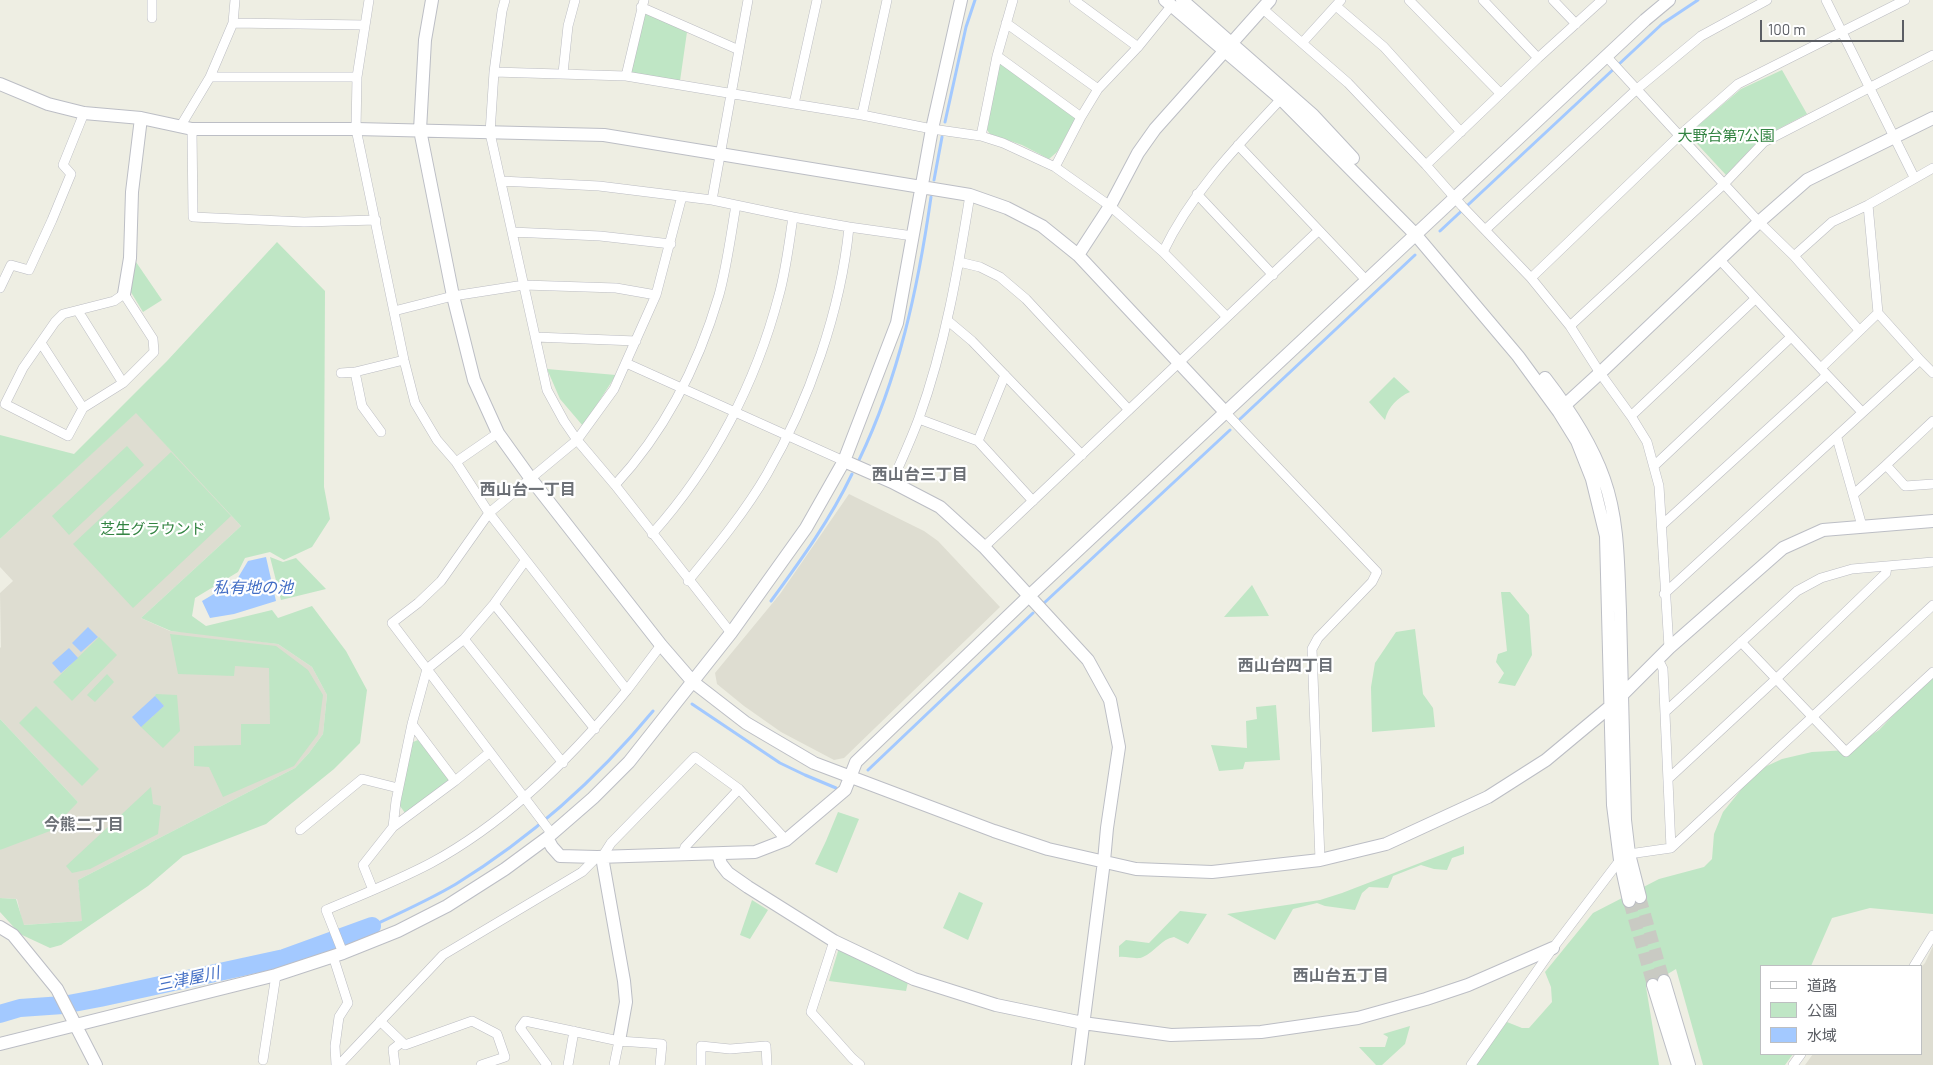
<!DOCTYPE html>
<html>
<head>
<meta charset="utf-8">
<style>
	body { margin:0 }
	#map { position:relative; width:1933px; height:1065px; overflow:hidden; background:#eeeee3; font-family:Barlow,"Noto Sans JP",sans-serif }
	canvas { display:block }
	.legend { position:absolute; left:1760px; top:965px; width:162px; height:90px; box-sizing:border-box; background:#fff; border:1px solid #bdbfc1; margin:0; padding:6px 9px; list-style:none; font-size:15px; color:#5b5e64 }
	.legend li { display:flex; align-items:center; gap:10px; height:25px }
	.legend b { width:25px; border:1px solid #bdbfc1 }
	.scale { position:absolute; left:1760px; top:20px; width:144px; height:22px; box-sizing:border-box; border:2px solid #5b5e64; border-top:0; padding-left:6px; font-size:15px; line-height:18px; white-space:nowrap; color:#5b5e64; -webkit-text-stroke:4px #fff; paint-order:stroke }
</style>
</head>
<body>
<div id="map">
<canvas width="1933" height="1065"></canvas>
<ul class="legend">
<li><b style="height:6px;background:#fff"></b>道路</li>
<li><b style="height:14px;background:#bfe6c5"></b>公園</li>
<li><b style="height:14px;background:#a3c9ff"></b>水域</li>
</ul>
<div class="scale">100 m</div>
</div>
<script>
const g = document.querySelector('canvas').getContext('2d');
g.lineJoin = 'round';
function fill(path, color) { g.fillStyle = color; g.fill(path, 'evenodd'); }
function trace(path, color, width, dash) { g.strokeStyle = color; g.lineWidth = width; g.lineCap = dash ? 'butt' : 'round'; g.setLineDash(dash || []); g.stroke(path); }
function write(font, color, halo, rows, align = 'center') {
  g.font = font + ' Barlow,"Noto Sans JP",sans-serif'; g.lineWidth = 4.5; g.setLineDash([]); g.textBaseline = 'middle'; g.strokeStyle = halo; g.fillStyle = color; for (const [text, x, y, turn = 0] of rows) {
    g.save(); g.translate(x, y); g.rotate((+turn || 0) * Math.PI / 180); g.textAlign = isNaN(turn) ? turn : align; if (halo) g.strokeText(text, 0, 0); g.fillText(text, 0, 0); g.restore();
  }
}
const education = new Path2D(`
	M136 412 241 526 141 618 170 631 203 633 278 644 312 667 327 695 323 734 309 753 295 768 78 880 83 921 23 925 17 899 0 898V850L78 802 0 719V648L1 647 0 593 13 581 0 567V539Z
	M849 494 924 531 938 541 1000 607 844 758 834 760 781 732 744 706 717 684 715 673 780 594Z
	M1933 946V1065H1805L1813 1054H1922V966L1925 963Z`);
const green = new Path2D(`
	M646 13 687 32 680 81 630 73 642 15Z
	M1000 60 1077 116 1057 152 1049 159 1022 145 990 134 987 130Z
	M1782 70 1807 114 1761 138 1726 175 1688 134 1741 89Z
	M277 242 325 291 324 487 330 519 312 547 284 560 270 552 245 558 238 572 195 598 192 616 206 626 272 610 278 618 312 606 346 651 367 690 360 743 334 769 266 824 183 856 148 886 61 945 50 948 20 934 0 912V898L16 899 24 925 82 921 78 880 295 768 309 753 323 734 327 695 312 667 278 644 171 631 141 618 241 526 136 413 0 539V435L74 454 167 361Z
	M136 262 162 300 143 312 129 289Z
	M547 369 616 375 583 426 560 399Z
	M1394 377 1410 392C1398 397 1388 407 1385 420L1369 402Z
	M127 446 144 465 69 535 52 516Z
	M171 452 231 516 133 608 73 544Z
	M270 557 283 562 296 558 326 589 281 600Z
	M1252 585 1269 616 1224 617Z
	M1501 592H1510L1529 615 1532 655 1515 686 1498 683 1504 673 1496 662 1498 654 1507 651Z
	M1415 629 1423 694 1433 708 1435 727 1372 732 1371 687 1375 663 1396 632Z
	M170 634 276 646 308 670 323 695 318 734 294 766 223 797 209 767 194 766V746L241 745V724H270L269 668 235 666 234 676 178 674Z
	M99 637 117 655 72 701 53 682Z
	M107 674 114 682 95 702 87 695Z
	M1933 674V914L1870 908 1832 918 1811 966H1762V1054H1793L1785 1065H1703L1676 969 1646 987 1659 1065H1475L1507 1022 1522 1028H1529L1552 1002 1551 987 1545 972 1593 913 1659 879 1704 867 1712 859 1714 834 1723 812 1756 771 1782 759 1812 752 1849 750 1879 730Z
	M156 694 177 695 180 731 163 748 141 727 164 706 155 696Z
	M1276 705 1280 760 1245 762 1243 769 1219 771 1211 745 1247 748 1246 721 1257 719 1256 707Z
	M36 706 99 769 82 786 19 723Z
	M0 719 78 802 50 831 0 850Z
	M418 740 449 779 447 784 405 813 400 806 399 801 413 742Z
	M151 787 153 804 161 806 158 834 90 869 72 873 66 866Z
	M838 812 859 819 837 873 815 864 826 841Z
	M1464 846V854L1452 858 1447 870 1434 869 1421 865 1393 876 1388 888 1369 887 1362 893 1355 910 1325 906 1317 903 1293 909 1275 940 1227 914 1320 900 1342 893Z
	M959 892 983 903 968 940 943 928Z
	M752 900 768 910 750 939 740 935Z
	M1180 911 1207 914 1188 944 1174 937C1161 939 1155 952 1143 957 1137 960 1127 956 1119 957V946L1126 940 1149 943Z
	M839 948 908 982 906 991 829 981Z
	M1410 1026 1405 1044 1382 1065H1376L1359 1047H1385L1388 1037 1383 1034Z`);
const water = new Path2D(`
	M266 557 276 601 234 614 210 618 202 601 236 581 248 561Z
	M88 627 98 637 81 652 72 643Z
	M69 648 78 658 61 673 52 663Z
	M155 696 164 706 141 727 132 717Z`);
const stream = new Path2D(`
	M945 122 966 27 975 0
	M934 180 942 137
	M1440 231 1662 24 1698 0
	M1240 419 1415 255
	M859 460C899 377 918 288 931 197
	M771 601C801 560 830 520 852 474
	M1043 604 1230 430
	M692 704 780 763 805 775 836 788
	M868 770 1033 613
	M372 926C400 913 429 900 456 884 532 837 596 780 653 711`);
const river = new Path2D(`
	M0 1014 20 1008 63 1005 100 998 284 958 372 926`);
const secondaryTunnel = new Path2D(`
	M1640 897 1664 981
	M1629 901 1653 985`);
const street = new Path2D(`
	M152 0V18
	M369 0 357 77 356 129 404 360 415 403 437 440 456 462 489 513 441 581 418 603 392 623 552 834
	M505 0 502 11 494 72 490 133 547 390 564 421 577 440 615 485 731 633
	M817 0 794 104 862 115 887 0
	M1074 0 1138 47
	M1409 0 1500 93
	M1483 0 1538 58
	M1553 0 1576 24
	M1826 0 1914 177
	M1336 6 1384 47 1461 132
	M641 7 739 50
	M1263 9 1348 83 1426 165 1462 206 1531 278 1570 326 1600 373 1631 416 1647 442 1659 486 1669 648
	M233 23 365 25
	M1006 23 1098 89
	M1302 43 1341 0
	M997 56 1081 117
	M1606 56 1759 222 1794 256 1859 330
	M494 72 626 76 794 104
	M563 73 568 26 575 0
	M626 76 644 0
	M210 77H357
	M862 115 932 129 981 136 1003 143 1055 167 1081 117 1098 89 1138 47 1172 5
	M180 127 210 77 233 23 235 0
	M192 129 193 217 304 222 376 220
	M981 136 997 56 1013 0
	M1238 145 1366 280
	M1426 165 1538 58 1602 0
	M1055 167 1110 206 1163 252
	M501 181 599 186 712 200 793 217C789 243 786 270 779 295 756 383 713 466 652 534
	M1197 194 1273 275
	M712 200 748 0
	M1868 205 1933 168
	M849 227 913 236
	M1485 230 1637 89 1701 36 1767 0
	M512 232 600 236 671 244
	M1794 256 1832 222 1868 205 1878 313
	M1720 260 1827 375
	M959 262 980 267 1000 277 1026 299 1129 410
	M1531 278 1680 135 1738 84 1905 0
	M0 288 11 265 29 270 52 220 71 174 63 165 84 113
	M124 294 153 339 154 352 123 383 83 408 68 436 5 404 23 368 55 322 63 314 114 301Z
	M78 311 123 383
	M394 311 453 296 524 285 616 288 656 295
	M1227 317 1163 252C1191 193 1237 146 1281 99
	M947 320 972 341 1082 455
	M1570 326 1724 184 1764 142 1933 55
	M535 337 636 341
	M41 343 83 408
	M626 363 844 461
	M1821 368 1878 313 1920 360
	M355 372 362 406 381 432
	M341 373 355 372 404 360
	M1226 413 1377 572 1372 582 1318 638 1312 649 1320 860
	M1631 416 1755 299
	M919 419 978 441 1033 501
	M1837 438 1862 526
	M978 441 1005 375
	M456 462 498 433
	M1886 465 1933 421
	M1654 466 1791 337
	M892 482C901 461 911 440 919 418 945 346 958 270 970 195
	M615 485C665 431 698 366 719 295 727 266 731 234 736 205
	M1854 494 1886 465 1905 486 1933 484
	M1662 525 1827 375 1862 412
	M984 547 1318 231
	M688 581C716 547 745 512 767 474 809 402 841 310 849 227L793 217
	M1664 594 1920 360 1933 373
	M494 604 595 729
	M464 639 563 763
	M1741 642 1846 752 1933 672
	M661 645 627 690 489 513 577 440 614 389 656 295 682 196
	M1658 659 1663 669 1671 848
	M1665 712 1797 591 1821 578 1852 569 1933 562
	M412 724 455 781
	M1668 779 1776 679 1886 573 1887 566
	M393 827 396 801 412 724 427 669 464 639 494 604 525 561
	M300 830 362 779 398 788
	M683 853 685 847 739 789
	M1629 854 1671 848 1933 605
	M602 857 611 843 695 757 739 789 786 840
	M373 890 363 865 393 827 455 781 490 752
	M834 941 811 1012 852 1058 860 1065
	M343 953 326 910C361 895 397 881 431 863 507 822 573 756 627 690
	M333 956 348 1003 339 1017 335 1046 336 1065
	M1914 966 1933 935
	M380 1021 405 1045 472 1021 497 1034 505 1057 481 1065
	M263 1060 276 975
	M339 1065 443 955 582 872 597 857
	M395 1065 393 1049 402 1042
	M547 1065 520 1028 525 1021 619 1041 662 1044 660 1065
	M568 1065 574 1031
	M614 1065 619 1041
	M701 1065V1046L730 1049 766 1046 767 1065
	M1471 1065 1553 948 1620 860
	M1793 1065 1801 1054`);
const secondary = new Path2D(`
	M432 0 425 40 420 130 453 296 474 380 498 433 531 479 661 645 693 682 746 723 814 763 994 831 1048 849 1136 869 1212 872 1320 860 1386 844 1488 797 1546 760 1612 705 1669 648 1783 548 1823 530 1933 521
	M1165 0 1281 99 1415 234 1518 356 1559 412 1577 441 1592 479 1606 536 1613 805 1620 860 1629 901
	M1182 0 1313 115 1353 158
	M0 84 48 104 84 113 141 118 192 129H356L604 135 970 195 1007 208 1042 226 1078 255 1226 413
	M1078 255 1110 206 1138 153 1155 129 1270 0
	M124 294 130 258 132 192 141 118
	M1545 378C1569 409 1591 442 1604 479 1619 521 1618 567 1620 611 1622 681 1623 751 1625 820L1629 854 1640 897
	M1565 405 1600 373 1759 222 1807 180 1933 118
	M844 461 892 482 940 507 984 547 1088 660 1110 700 1119 747 1107 828 1104 861 1078 1065
	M547 838 552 847 560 856 597 857 755 852 786 840 845 790 856 762 1029 596 1645 20 1669 0
	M718 854 721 864 728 873 748 887 834 941 914 979 996 1005 1083 1023 1171 1035 1261 1032 1358 1018 1426 999 1468 985 1553 948
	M602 857 624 981 626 1002 619 1041
	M0 927 13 935 57 989 96 1065
	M1664 981 1689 1065
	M1653 985 1678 1065
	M0 1044 276 975 343 953 398 931 447 906 505 869 547 838 593 798 629 762 731 633 806 528 844 461 897 323 932 129 961 0`);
const parkNames = [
	["大野台第7公園",1726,136],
	["芝生グラウンド",153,529]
];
const neighbourhoodNames = [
	["西山台三丁目",920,475],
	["西山台一丁目",528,490],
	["西山台四丁目",1286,666],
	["今熊二丁目",84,825],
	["西山台五丁目",1341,976]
];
const waterNames = [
	["私有地の池",253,588],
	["三津屋川",188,979,-12]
];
fill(education, '#deddd1');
fill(green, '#bfe6c5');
fill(water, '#a3c9ff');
trace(stream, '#a3c9ff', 3);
trace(river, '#a3c9ff', 18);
trace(secondaryTunnel, '#c9cac3', 12, [12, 6]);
trace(street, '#bbbcc2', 10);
trace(secondary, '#bcbec5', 14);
trace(street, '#fff', 9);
trace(secondary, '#fff', 12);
write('15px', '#338442', '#fff', parkNames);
write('bold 16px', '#6c7076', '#fff', neighbourhoodNames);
write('italic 16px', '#426ec5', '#fff', waterNames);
</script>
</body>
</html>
